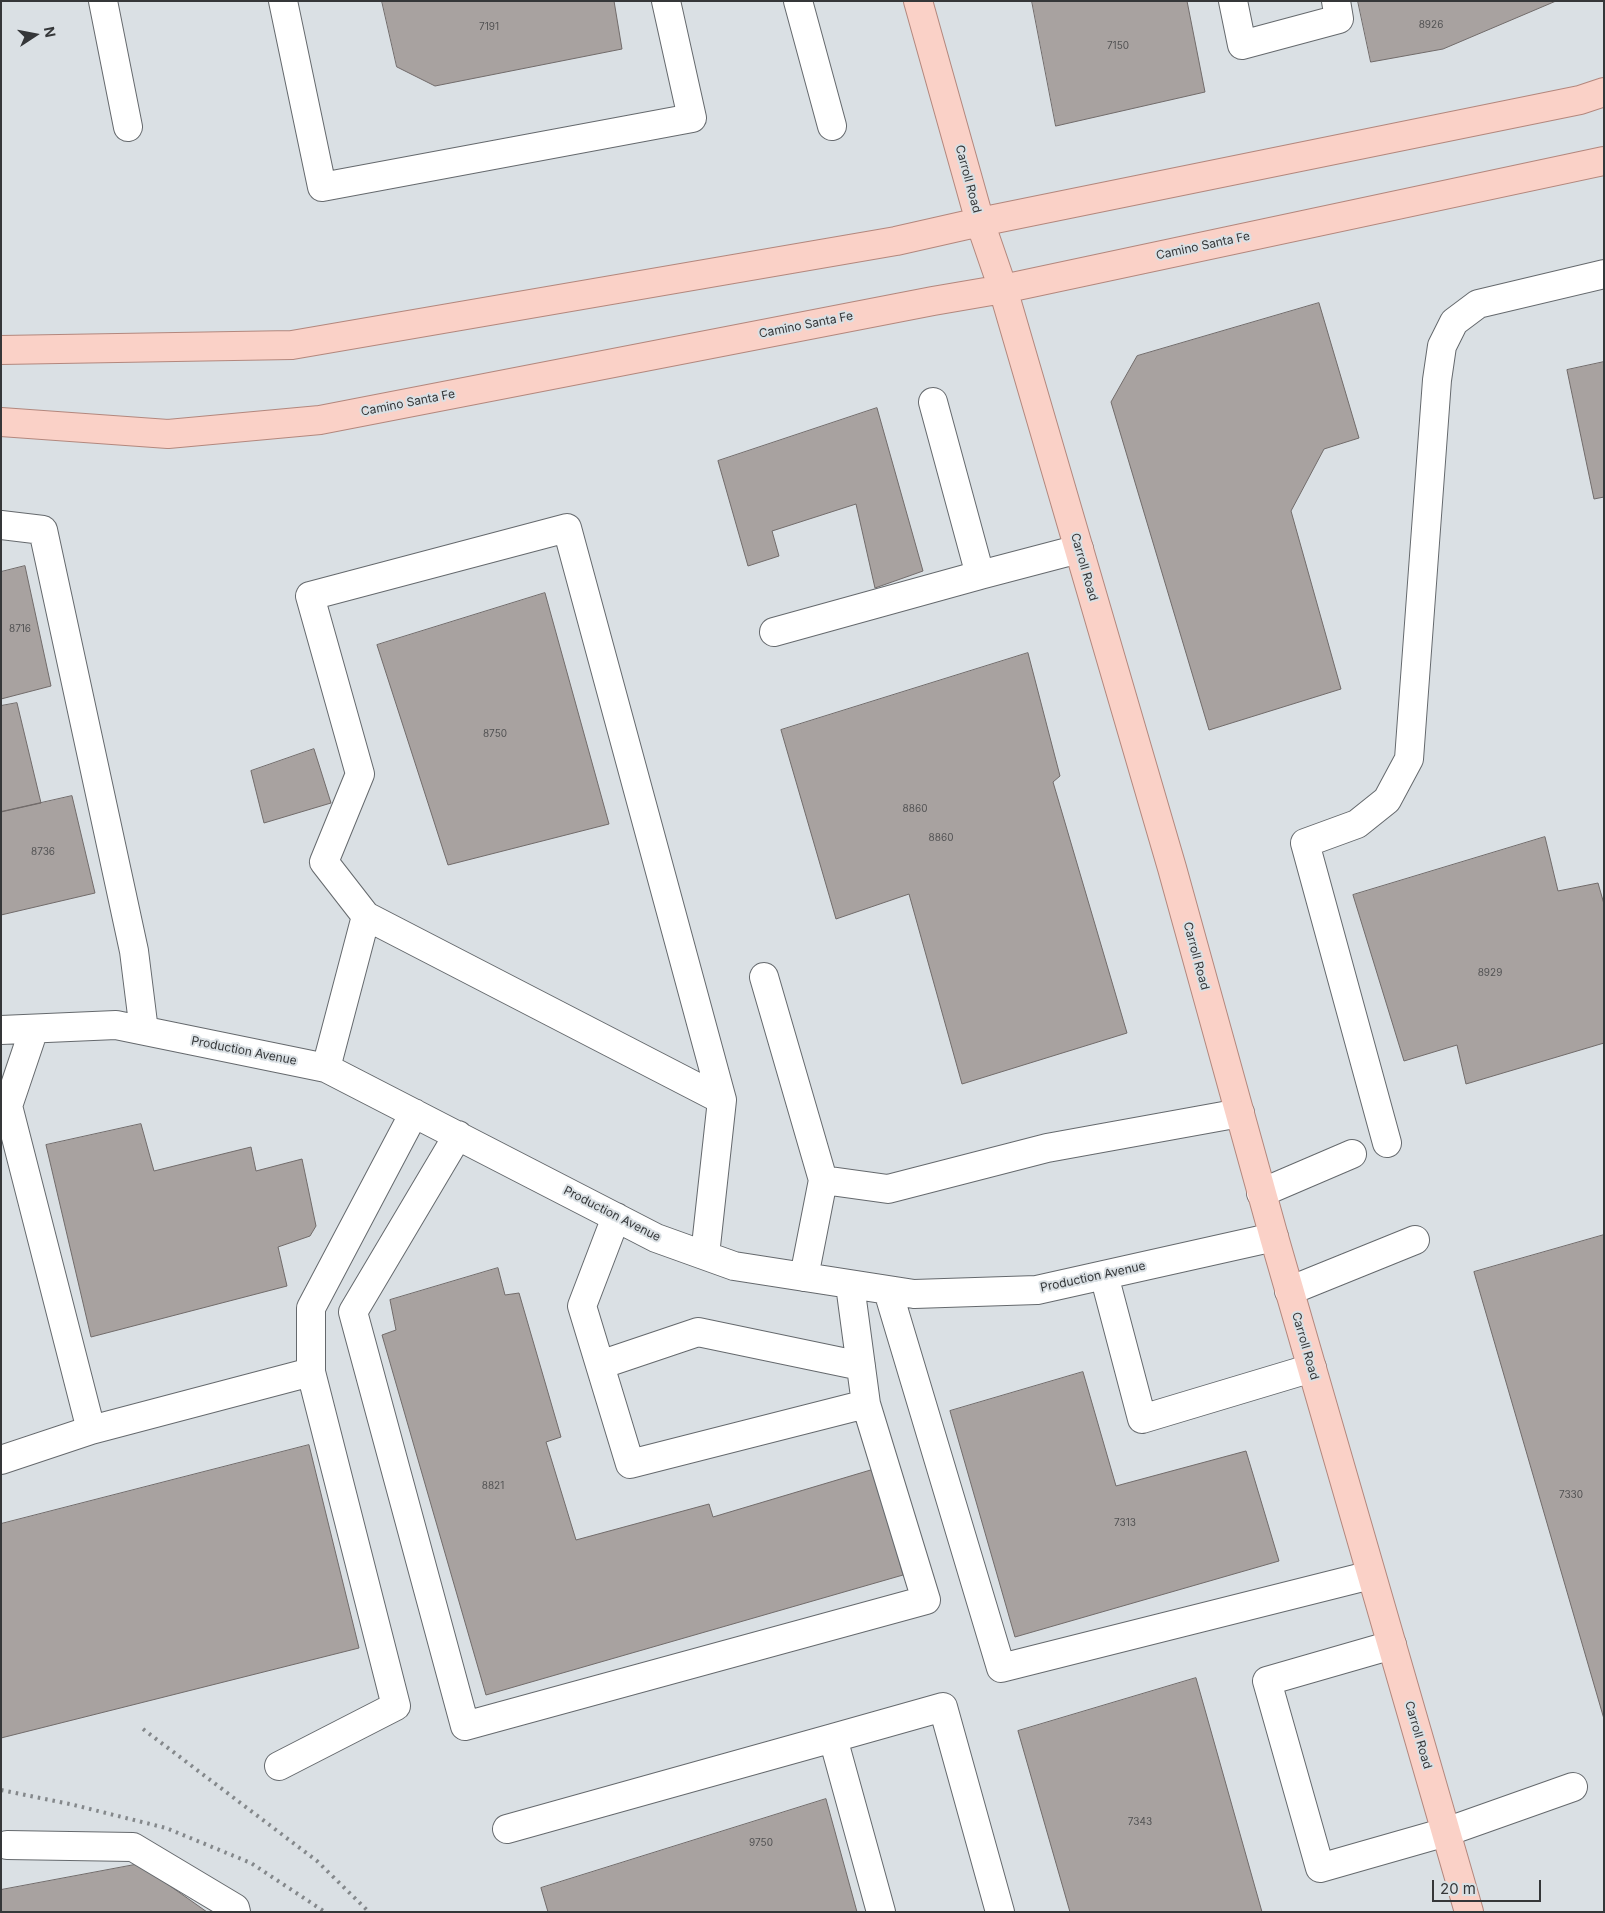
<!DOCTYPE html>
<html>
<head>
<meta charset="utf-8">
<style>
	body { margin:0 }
	#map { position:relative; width:1605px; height:1913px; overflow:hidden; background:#dae0e4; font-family:Inter,sans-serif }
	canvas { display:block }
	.frame { position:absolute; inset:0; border:2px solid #353739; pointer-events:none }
	.north { position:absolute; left:10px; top:10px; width:50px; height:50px; -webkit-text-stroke:4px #dae0e4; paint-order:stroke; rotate:79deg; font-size:14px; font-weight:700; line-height:20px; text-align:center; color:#353739 }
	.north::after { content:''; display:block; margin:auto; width:18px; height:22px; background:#353739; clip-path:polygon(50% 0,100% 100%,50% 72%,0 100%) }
	.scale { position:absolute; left:1432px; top:1880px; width:109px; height:22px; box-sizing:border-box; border:2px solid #353739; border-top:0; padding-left:6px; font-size:15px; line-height:18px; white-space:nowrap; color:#353739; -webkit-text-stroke:4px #dae0e4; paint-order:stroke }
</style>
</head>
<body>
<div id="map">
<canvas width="1605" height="1913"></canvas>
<div class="frame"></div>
<div class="north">N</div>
<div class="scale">20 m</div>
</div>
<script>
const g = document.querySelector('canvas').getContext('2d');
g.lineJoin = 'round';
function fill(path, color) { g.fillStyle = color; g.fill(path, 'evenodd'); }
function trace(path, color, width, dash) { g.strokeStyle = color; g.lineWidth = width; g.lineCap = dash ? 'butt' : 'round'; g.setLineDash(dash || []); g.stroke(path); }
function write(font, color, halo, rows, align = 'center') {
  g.font = font + ' Inter,sans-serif'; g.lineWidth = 4; g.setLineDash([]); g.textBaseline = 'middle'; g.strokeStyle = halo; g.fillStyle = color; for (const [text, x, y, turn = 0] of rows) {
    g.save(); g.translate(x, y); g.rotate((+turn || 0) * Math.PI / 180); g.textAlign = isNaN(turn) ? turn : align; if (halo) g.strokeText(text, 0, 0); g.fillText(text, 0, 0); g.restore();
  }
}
const building = new Path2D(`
	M382 1H614L622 49 435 86 397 67Z
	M1032 1H1187L1205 92 1056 126Z
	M1358 1H1556L1443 49 1371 62Z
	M1319 303 1359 438 1324 449 1291 511 1341 689 1209 730 1111 402 1137 356Z
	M1604 362V497L1594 499 1567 370Z
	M877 408 923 571 875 588 856 504 772 531 779 556 748 566 718 461Z
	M25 566 51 686 1 699V572Z
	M545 593 609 824 448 865 377 645Z
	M1028 653 1060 776 1053 782 1127 1033 962 1084 909 894 836 919 781 730Z
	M17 703 41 803 1 812V706Z
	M314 749 331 803 264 823 251 771Z
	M72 796 95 893 1 915V812Z
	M1545 837 1558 891 1598 883 1604 904V1043L1466 1084 1457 1045 1404 1061 1353 895Z
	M141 1124 154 1171 251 1147 256 1171 302 1159 316 1226 310 1236 278 1247 287 1286 91 1337 46 1145Z
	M1604 1235V1719L1474 1272Z
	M498 1268 505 1295 519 1293 561 1437 546 1442 576 1540 709 1504 713 1517 874 1469 903 1575 486 1695 382 1335 396 1330 390 1300Z
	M1083 1372 1116 1486 1246 1451 1279 1561 1015 1637 950 1411Z
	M309 1445 359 1648 1 1738V1524Z
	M1196 1678 1262 1912H1070L1018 1731Z
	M826 1799 857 1912H548L541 1888Z
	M139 1864 207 1912H1V1890Z`);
const minor = new Path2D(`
	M103 1 128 127
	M283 1 322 187 692 118 666 1
	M798 1 832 126
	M1233 1 1242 45 1339 19 1336 1
	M933 402 980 575 1079 549
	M1 525 43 530 134 951 144 1031
	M567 528 722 1100 366 916 324 862 360 774 310 596Z
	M774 632 980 575
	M764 977 823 1180 888 1189 1047 1148 1240 1113
	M34 1029 8 1106 91 1430 311 1372V1308L414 1113
	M1 1030 116 1025 326 1068 656 1238 734 1266 914 1294 1037 1290 1274 1237
	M326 1068 366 916
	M458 1135 353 1312 465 1726 926 1600 866 1404
	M1387 1143 1305 843 1357 824 1387 800 1409 759 1437 380 1442 346 1454 322 1478 304 1604 274
	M1261 1193 1352 1154
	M616 1217 582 1306 630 1464 866 1404 850 1285
	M705 1255 722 1100
	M1104 1275 1142 1419 1312 1368
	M804 1277 823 1180
	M888 1291 1001 1668 1371 1575
	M1289 1291 1415 1240
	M600 1365 698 1332 861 1366
	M1 1460 91 1430
	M1392 1645 1267 1681 1320 1868 1446 1832 1573 1787
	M833 1738 943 1707 1000 1912
	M279 1766 396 1706 311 1372
	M507 1829 833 1738 881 1912
	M7 1845 133 1847 235 1908 236 1912`);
const major = new Path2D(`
	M918 1 980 222 1003 289 1172 868 1274 1237 1469 1912
	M1 350 292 345 896 241 980 222 1580 100 1604 92
	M1 422 168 434 320 420 933 301 1003 289 1604 161`);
const rail = new Path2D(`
	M143 1729 317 1861 369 1912
	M1 1790 70 1804 166 1828 251 1863 325 1912`);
const numberNames = [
	["8926",1431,25],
	["7191",489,27],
	["7150",1118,46],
	["8716",20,629],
	["8750",495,734],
	["8860",915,809],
	["8860",941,838],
	["8736",43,852],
	["8929",1490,973],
	["8821",493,1486],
	["7330",1571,1495],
	["7313",1125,1523],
	["7343",1140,1822],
	["9750",761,1843]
];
const streetNames = [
	["Carroll Road",968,179,75],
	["Camino Santa Fe",1203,246,-12],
	["Camino Santa Fe",806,325,-11],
	["Camino Santa Fe",408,403,-11],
	["Carroll Road",1084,567,74],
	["Carroll Road",1196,956,75],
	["Production Avenue",244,1051,11],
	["Production Avenue",612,1214,27],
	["Production Avenue",1093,1277,-12],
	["Carroll Road",1305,1346,74],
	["Carroll Road",1418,1735,74]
];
fill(building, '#a8a2a0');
trace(building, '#716b6a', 1);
trace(minor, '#65696d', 30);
trace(major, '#b3877d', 30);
trace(minor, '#fff', 28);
trace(major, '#fad1c7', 28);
trace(rail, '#84888b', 4, [2.5, 5]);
write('10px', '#525253', null, numberNames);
write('12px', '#353739', '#dae0e4', streetNames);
</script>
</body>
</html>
